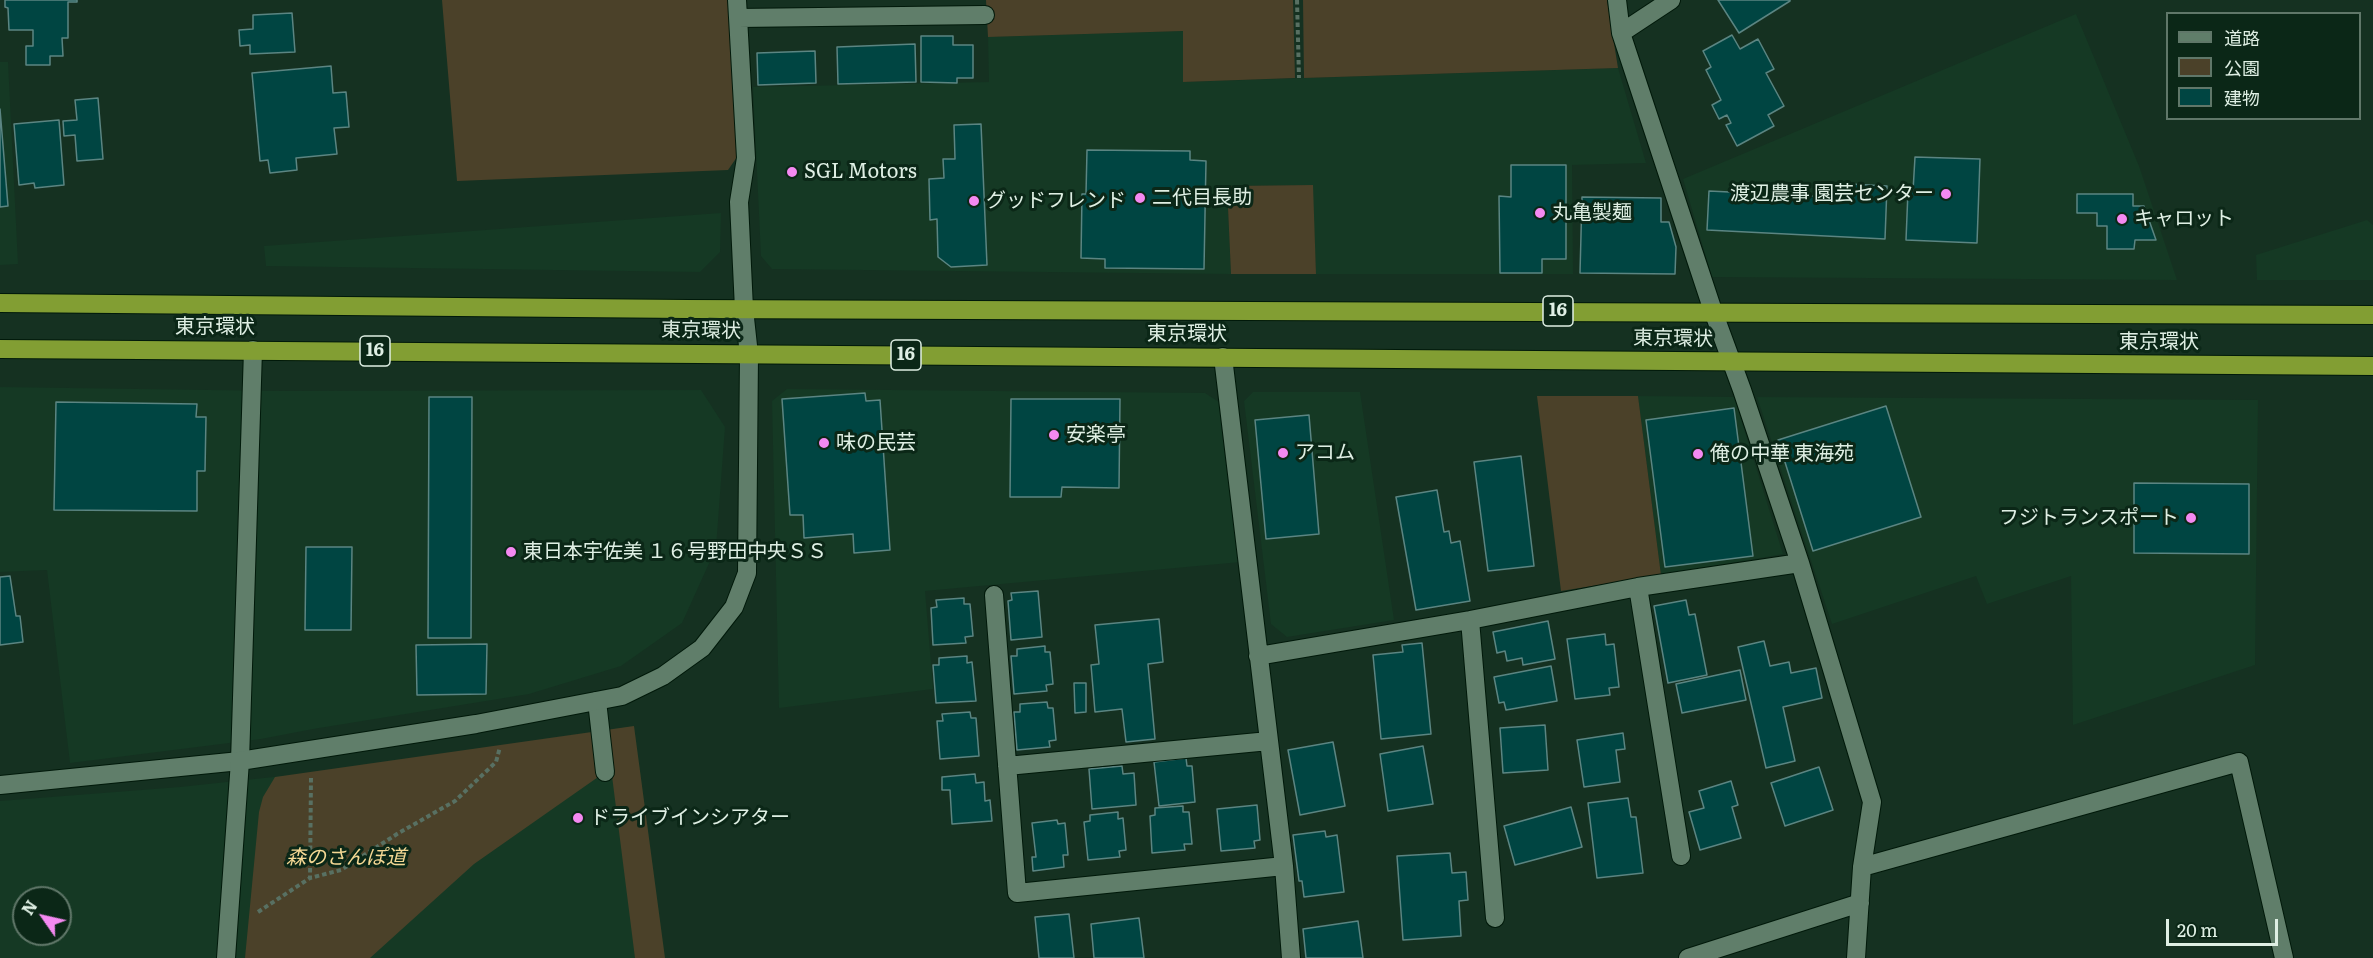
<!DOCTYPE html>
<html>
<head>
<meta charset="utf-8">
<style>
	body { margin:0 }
	#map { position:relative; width:2373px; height:958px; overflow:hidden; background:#153121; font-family:Literata,"Noto Sans JP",serif }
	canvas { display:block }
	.legend { position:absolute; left:2166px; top:12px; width:195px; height:108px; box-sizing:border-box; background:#0b2717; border:2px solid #607769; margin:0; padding:8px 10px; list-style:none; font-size:18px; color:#dfefe4 }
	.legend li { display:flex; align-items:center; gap:12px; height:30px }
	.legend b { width:30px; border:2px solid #607769 }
	.north { position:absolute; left:12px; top:886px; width:60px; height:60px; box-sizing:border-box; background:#0b2717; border:2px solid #607769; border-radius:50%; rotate:304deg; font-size:16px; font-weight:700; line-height:24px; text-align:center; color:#dfefe4 }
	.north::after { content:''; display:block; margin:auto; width:21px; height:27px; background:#f489f1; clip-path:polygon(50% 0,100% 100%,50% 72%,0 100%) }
	.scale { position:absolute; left:2166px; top:919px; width:112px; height:27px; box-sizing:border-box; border:3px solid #dfefe4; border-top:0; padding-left:8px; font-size:18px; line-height:21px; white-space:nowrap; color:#dfefe4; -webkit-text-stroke:4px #0b2717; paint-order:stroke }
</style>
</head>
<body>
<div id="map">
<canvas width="2373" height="958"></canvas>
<ul class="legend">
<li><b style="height:8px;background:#607e6a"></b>道路</li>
<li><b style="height:16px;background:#4b4129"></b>公園</li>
<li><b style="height:16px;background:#004542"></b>建物</li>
</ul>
<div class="north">N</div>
<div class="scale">20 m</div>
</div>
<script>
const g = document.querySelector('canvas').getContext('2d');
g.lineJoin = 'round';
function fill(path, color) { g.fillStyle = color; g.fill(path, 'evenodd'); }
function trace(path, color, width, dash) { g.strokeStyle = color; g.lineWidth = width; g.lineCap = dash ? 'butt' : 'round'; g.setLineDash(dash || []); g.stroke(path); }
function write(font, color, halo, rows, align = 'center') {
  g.font = font + ' Literata,"Noto Sans JP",serif'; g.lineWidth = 6; g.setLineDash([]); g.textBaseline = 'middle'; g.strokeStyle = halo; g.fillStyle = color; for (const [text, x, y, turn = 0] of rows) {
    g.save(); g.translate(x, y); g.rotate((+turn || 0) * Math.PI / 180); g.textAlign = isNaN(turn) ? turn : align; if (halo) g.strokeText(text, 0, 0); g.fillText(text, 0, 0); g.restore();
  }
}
const built = new Path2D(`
	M2076 14 2139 166 2177 280 1712 277 1683 179Z
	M1184 31 1183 82 1618 68 1646 163 1572 165 1573 274H1316L1312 185 1227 186 1231 274 772 269 761 256 753 87 989 82 988 37Z
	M0 62H8L18 264 0 265Z
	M721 213 720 252 700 272 266 266 264 246Z
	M2367 220 2373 225V280H2257L2256 255Z
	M0 387 278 391 701 390 725 427 716 548 682 623 621 666 529 694 313 729 261 739 70 763 47 570 0 572Z
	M787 389 1205 393 1219 402 1241 562 925 591 933 689 779 708 772 401Z
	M1253 392H1360L1394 620 1287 637 1271 624 1244 401Z
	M1638 396 1734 397 1783 554 1661 575Z
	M1757 397 2258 400 2255 665 2073 725 2071 576 1987 604 1976 576 1832 624Z
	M634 726 665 958H0V801L180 787 348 769ZM24 898H60V934H24Z`);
const green = new Path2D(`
	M442 0H729L737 157 728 170 457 181Z
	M986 0H1293L1295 78 1183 82V31L988 37Z
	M1303 0H1607L1618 68 1304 78Z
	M1313 185 1316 274H1231L1227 186Z
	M1537 396H1638L1661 575 1561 591Z
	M634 726 665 958H635L611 768 474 864 370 958H245L259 812 263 797 275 777Z`);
const building = new Path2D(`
	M5 0H77V2H68V38H62L63 56H50V65H26V46H33V30H9L8 8 5 7Z
	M1718 0H1790V1L1739 33Z
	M292 13 295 52 250 54V45L240 46 239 30 253 29V15Z
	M1732 35 1740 49 1758 39 1774 69 1766 73 1784 106 1768 115 1774 126 1737 146 1726 125 1731 123 1727 115 1719 119 1712 105 1721 100 1706 70 1711 67 1703 51Z
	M921 36H953V45H973V78H957V83L921 82Z
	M915 44 916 82 838 84 837 47Z
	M815 51 816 83 758 85 757 53Z
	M331 66 333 93 346 92 349 127 334 128 337 154 296 158 297 170 270 173 268 160 260 161 252 73Z
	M98 98 103 159 77 161 75 135 64 136 63 121 77 120 75 100Z
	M0 109 8 206 0 207Z
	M59 120 64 185 35 188 34 183 19 185 14 124Z
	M981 124 987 265 951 267 938 257 937 219 930 220 929 179 944 178 943 159H955L954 125Z
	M1087 150 1190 151V160L1206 161 1204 269 1105 268V259L1081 258 1082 194H1086Z
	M1915 157 1980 159 1977 243 1906 240 1908 191H1913Z
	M1511 165H1566V259H1542V273H1500L1499 196 1511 197Z
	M1832 183 1887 186 1885 239 1707 230 1709 191 1831 197Z
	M2077 194H2133V206H2144L2156 240H2135L2134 249H2107V226H2097V213H2077Z
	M1582 197 1661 198V222H1669L1676 247 1675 274 1580 273Z
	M865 393 866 401 880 400 890 550 854 553 853 534 804 538 803 515H790L782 399Z
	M429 397H472L471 638H428Z
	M1011 399H1120L1119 488 1062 487 1061 497H1010Z
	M56 402 197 404 196 417H206L205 471H197V511L54 510Z
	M1886 406 1921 517 1813 551 1778 440Z
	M1734 408 1753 556 1665 567 1646 420Z
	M1309 415 1319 534 1266 539 1255 420Z
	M1521 456 1534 566 1488 571 1474 462Z
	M2134 483 2249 484V554L2134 553Z
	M1437 490 1444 532 1449 531 1451 543 1460 541 1470 601 1416 610 1396 497Z
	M306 547H352L351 630H305Z
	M10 576 16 616H20L23 642 0 645V577Z
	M1038 591 1042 637 1011 640 1008 601 1012 600 1011 593Z
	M964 598V604H970L973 636 965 637 966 643 933 645 931 608 937 607 936 600Z
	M1686 600 1689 615 1695 614 1707 675 1668 683 1654 606Z
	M1159 619 1163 662 1148 664 1155 739 1126 742 1122 709 1095 712 1091 665 1099 664 1095 625Z
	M1548 621 1555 659 1523 665 1522 658 1507 661 1505 651 1497 653 1493 632Z
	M1605 634 1606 645 1614 644 1619 687 1609 688 1610 695 1575 699 1567 639Z
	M1764 641 1770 666 1789 662 1791 673 1816 668 1822 698 1783 707 1795 761 1766 768 1738 647Z
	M1422 643 1431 734 1381 739 1373 655 1403 652 1402 645Z
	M487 644 486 694 417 695 416 645Z
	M1045 646V652H1050L1053 684 1046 685 1047 691 1014 694 1011 656H1017V649Z
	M967 656V663L972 662 976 701 936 703 933 665H939V658Z
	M1551 666 1557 701 1506 710 1504 702 1499 703 1494 677Z
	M1740 670 1746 700 1682 713 1676 684Z
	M1074 683H1086V712L1075 713Z
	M1047 702 1048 708H1053L1056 740 1049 741 1050 747 1017 750 1014 712H1020V704Z
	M970 712 971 718H976L979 756 940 759 937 721H943L942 714Z
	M1545 725 1548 770 1503 773 1500 728Z
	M1623 733 1625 749 1616 750 1620 782 1584 787 1577 740Z
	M1333 742 1345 806 1300 815 1288 750Z
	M1423 746 1433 804 1388 811 1380 754Z
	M1186 758 1187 766H1192L1195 802 1159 806 1154 762Z
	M1122 766 1123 774 1134 773 1136 805 1092 809 1089 769Z
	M1819 767 1833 810 1785 826 1771 783Z
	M975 774 976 783 984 782 985 801 990 800 992 821 952 824 950 790H942V777Z
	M1731 781 1738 805 1732 807 1741 838 1700 850 1689 812 1704 808 1699 791Z
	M1628 798 1631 817H1636L1643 873 1597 878 1588 803Z
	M1257 805 1260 840 1254 841 1255 848 1221 851 1217 809Z
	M1183 806V812H1189L1192 844H1184L1185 850 1152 853 1150 816 1155 815V808Z
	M1571 807 1582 847 1515 865 1504 826Z
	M1118 812V819L1123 818 1126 850 1119 851 1120 857 1088 860 1084 822 1090 821V815Z
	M1057 820 1058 824 1065 823 1068 855H1063L1064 867 1033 871 1032 857H1036L1032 823Z
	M1325 831 1326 837 1337 835 1344 892 1304 897 1302 881H1299L1293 835Z
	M1450 853 1452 873 1466 872 1468 900 1459 901 1461 936 1403 940 1397 856Z
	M1069 914 1074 958H1039L1035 917Z
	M1139 918 1144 958H1094L1091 924Z
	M1358 921 1363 958H1306L1303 929Z`);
const path = new Path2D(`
	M1297 0 1299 78
	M311 778 310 878 341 870 397 834 455 801 496 762 500 747
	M258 912 310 878`);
const service = new Path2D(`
	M597 701 605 772
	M240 761 253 350`);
const minor = new Path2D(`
	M737 0 746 158 739 202 744 309 749 355
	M1617 0 1621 33 1713 311 1742 390 1800 563 1872 802 1862 867 1856 958
	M738 18 985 15
	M1621 33 1671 0
	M1223 357 1284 866 1291 958
	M1638 587 1681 856
	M994 595 1017 893 1284 866
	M1470 620 1495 918
	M1258 656 1470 620 1638 587 1800 563
	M1007 766 1269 741
	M0 785 240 761
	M1862 867 2239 762 2284 958
	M1688 958 1860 903`);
const tertiary = new Path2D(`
	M226 958 240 761 476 724 622 696 663 676 702 648 734 607 747 573 749 355`);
const trunk = new Path2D(`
	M0 303 687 309 2373 315
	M0 349 2373 366`);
const markers = [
	[792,172,6,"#f489f1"],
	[1946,194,6,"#f489f1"],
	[1140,198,6,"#f489f1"],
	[974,201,6,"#f489f1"],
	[1540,213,6,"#f489f1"],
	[2122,219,6,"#f489f1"],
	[1054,435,6,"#f489f1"],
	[824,443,6,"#f489f1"],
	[1283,453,6,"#f489f1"],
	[1698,454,6,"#f489f1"],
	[2191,518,6,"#f489f1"],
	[511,552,6,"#f489f1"],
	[578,818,6,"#f489f1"]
];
const shields = [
	[1558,311,30],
	[375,351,30],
	[906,355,30]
];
const shieldNames = [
	["16",1558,311],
	["16",375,351],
	["16",906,355]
];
const poiNames = [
	["SGL Motors",804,172],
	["渡辺農事 園芸センター",1934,194,"right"],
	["二代目長助",1152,198],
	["グッドフレンド",986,201],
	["丸亀製麺",1552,213],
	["キャロット",2134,219],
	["安楽亭",1066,435],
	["味の民芸",836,443],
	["アコム",1295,453],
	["俺の中華 東海苑",1710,454],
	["フジトランスポート",2179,518,"right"],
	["東日本宇佐美 １６号野田中央ＳＳ",523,552],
	["ドライブインシアター",590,818]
];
const streetNames = [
	["東京環状",215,327],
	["東京環状",701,331,1],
	["東京環状",1187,334],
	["東京環状",1673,339,1],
	["東京環状",2159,342]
];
const parkNames = [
	["森のさんぽ道",346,858]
];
fill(built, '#153924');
fill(green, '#4b4129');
fill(building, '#004542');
trace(building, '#5b8582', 1.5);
trace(service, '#00190a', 20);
trace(minor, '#00190a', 20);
trace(tertiary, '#00190a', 20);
trace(trunk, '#00190a', 20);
trace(path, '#587062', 4, [4.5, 3]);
trace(service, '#607e6a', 18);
trace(minor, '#607e6a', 18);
trace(tertiary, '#607e6a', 18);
trace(trunk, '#829e33', 18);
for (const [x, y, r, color] of markers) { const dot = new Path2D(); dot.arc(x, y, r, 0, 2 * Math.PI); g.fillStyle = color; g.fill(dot); trace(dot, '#0b2717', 2); }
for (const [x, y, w] of shields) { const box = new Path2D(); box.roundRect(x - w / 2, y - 15, w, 30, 4.5); g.fillStyle = '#0b2717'; g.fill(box); trace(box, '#dfefe4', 1.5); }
write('bold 18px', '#dfefe4', null, shieldNames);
write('20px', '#dfefe4', '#0b2717', poiNames, 'left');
write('20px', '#dfefe4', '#0b2717', streetNames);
write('italic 20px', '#f5d894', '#0b2717', parkNames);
</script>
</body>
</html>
